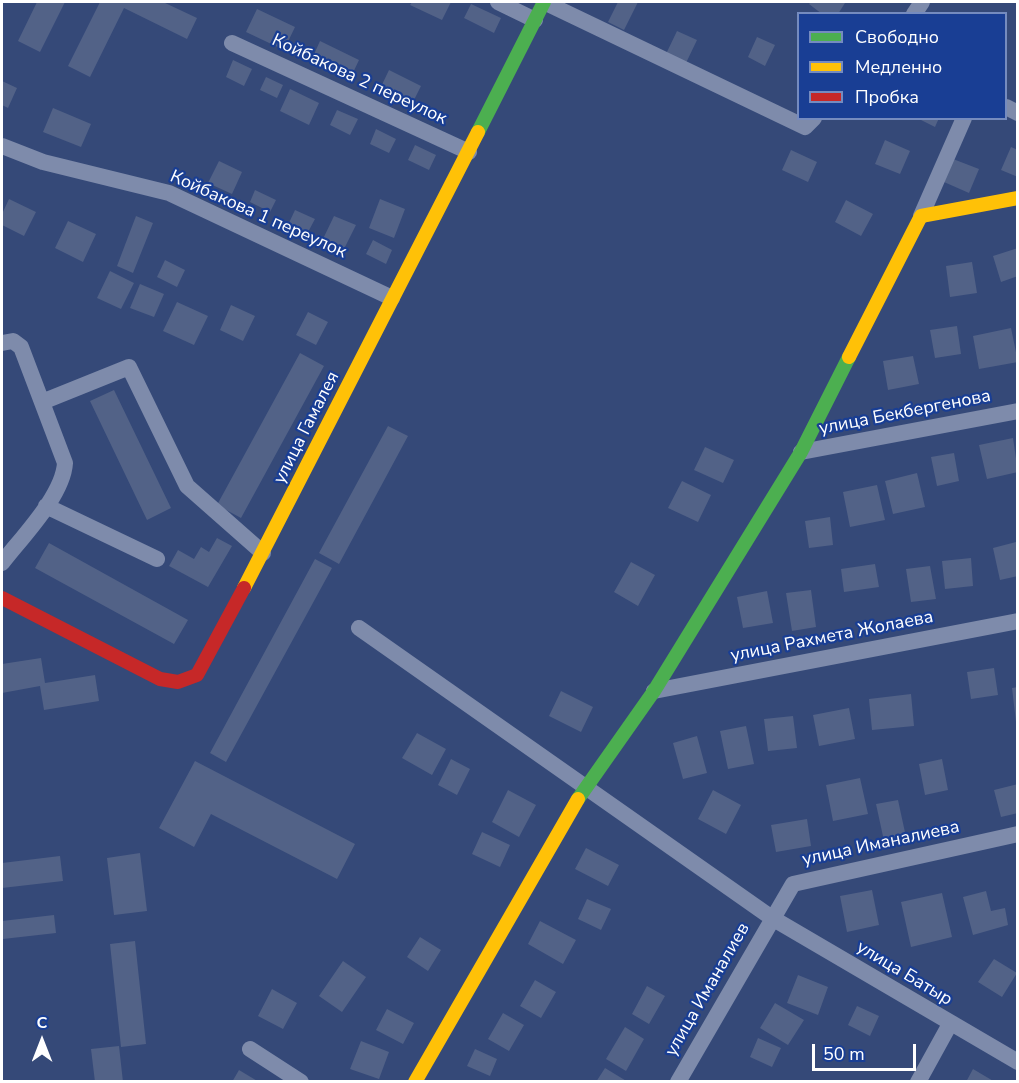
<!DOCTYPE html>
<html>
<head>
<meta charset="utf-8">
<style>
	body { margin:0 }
	#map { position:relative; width:1019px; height:1083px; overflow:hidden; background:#354978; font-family:"Nunito Sans",sans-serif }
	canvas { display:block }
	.frame { position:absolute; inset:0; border:3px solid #fff; pointer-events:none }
	.legend { position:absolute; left:797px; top:12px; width:210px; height:108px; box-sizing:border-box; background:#193e94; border:2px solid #758bbf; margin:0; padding:8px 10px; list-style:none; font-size:18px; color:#fff }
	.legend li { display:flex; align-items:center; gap:12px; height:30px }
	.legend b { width:30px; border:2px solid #758bbf }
	.north { position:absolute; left:12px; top:1011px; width:60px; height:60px; -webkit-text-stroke:4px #193e94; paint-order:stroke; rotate:0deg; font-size:16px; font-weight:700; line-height:24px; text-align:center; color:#fff }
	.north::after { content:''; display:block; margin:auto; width:21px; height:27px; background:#fff; clip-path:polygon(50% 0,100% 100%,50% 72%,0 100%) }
	.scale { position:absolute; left:812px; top:1044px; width:104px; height:27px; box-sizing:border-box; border:3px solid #fff; border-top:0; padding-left:8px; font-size:18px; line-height:21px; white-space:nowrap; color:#fff; -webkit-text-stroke:4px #193e94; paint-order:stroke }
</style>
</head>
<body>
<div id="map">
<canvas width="1019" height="1083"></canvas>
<div class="frame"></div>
<ul class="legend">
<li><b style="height:8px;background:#4caf50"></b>Свободно</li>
<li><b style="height:8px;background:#ffc107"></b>Медленно</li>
<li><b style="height:8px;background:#c62828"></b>Пробка</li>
</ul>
<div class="north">С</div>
<div class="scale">50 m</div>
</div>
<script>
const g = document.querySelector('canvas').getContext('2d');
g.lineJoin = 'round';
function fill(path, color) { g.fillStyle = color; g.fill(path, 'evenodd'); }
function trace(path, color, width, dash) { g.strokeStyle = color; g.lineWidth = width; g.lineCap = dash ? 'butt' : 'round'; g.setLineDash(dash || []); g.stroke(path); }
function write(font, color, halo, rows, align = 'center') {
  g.font = font + ' "Nunito Sans",sans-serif'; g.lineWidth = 4.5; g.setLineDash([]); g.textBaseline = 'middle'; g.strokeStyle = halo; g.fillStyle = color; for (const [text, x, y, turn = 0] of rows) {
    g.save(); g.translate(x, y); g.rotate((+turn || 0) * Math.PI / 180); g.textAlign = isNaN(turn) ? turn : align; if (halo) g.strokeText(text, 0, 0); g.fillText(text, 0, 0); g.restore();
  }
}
const building = new Path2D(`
	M37 2H65L40 52 18 41Z
	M100 2H163L197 18 187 39 124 8 90 77 68 66Z
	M412 2H451L442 20 410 5Z
	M618 2H638L624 30 608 22Z
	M811 2H843L845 3 838 14H822L809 4Z
	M471 4 501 18 494 33 464 18Z
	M257 9 295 27 284 50 246 32Z
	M677 31 697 40 686 63 666 54Z
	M757 37 775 45 765 66 748 57Z
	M320 41 359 60 350 79 311 61Z
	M233 60 252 69 244 86 226 77Z
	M389 70 421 86 410 108 378 93Z
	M266 77 283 85 277 98 260 90Z
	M2 81 17 88 8 108 2 105Z
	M290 89 319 103 309 125 280 111Z
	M53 108 91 124 81 147 43 132Z
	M337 110 358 119 350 135 330 125Z
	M917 118H939L935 127Z
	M376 129 396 139 389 153 370 144Z
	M885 140 910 151 900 174 875 164Z
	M415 145 436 155 429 170 408 160Z
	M1011 147 1018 150V177L1001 170Z
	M791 150 817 162 808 182 782 170Z
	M953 159 979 169 969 193 944 182Z
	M219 161 242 172 232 194 208 183Z
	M255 190 276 200 270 212 250 202Z
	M9 199 36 212 24 236 2 225V214Z
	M380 199 405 209 394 238 369 228Z
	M846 200 873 214 861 236 835 222Z
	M295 210 315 219 307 234 288 225Z
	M136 216 153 223 133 273 117 266Z
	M334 216 356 225 343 251 322 241Z
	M68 221 96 234 83 262 55 248Z
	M373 240 392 250 386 264 366 254Z
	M1018 248V276L1001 282 993 256Z
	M165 260 185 270 177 287 157 277Z
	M972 262 977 293 950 297 946 266Z
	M110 271 134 283 121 309 97 298Z
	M140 284 164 294 154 317 130 308Z
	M177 302 208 316 194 345 163 331Z
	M231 305 255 316 243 341 220 330Z
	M308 312 328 322 316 345 296 335Z
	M957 326 961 354 935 358 930 330Z
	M1011 328 1018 362 979 369 973 336Z
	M300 353 324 366 241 518 217 505Z
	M913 356 919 384 888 390 883 361Z
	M114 390 171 508 147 520 90 401Z
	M388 426 408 436 339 564 319 553Z
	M1013 438 1018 472 987 479 979 445Z
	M705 447 734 460 723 483 694 470Z
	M954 453 959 481 937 486 931 457Z
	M917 473 925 507 893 514 885 481Z
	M682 481 711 495 698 522 668 508Z
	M877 485 885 520 850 527 843 492Z
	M830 517 833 545 809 548 805 521Z
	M217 538 232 546 208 587 169 566 178 550 194 559 201 547 209 552Z
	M1016 542 1018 576 1000 580 993 548Z
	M49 543 188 620 174 644 35 568Z
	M971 558 973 586 945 589 942 561Z
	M315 559 332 568 226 762 210 753Z
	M631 562 655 575 638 606 614 592Z
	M875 564 879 587 844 592 841 569Z
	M930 566 936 599 911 602 906 569Z
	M811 590 816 627 792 631 786 593Z
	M767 591 773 623 743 628 737 597Z
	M41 658 45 683 95 675 99 701 44 710 40 686 2 693V664Z
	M994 668 998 695 971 699 967 672Z
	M1018 687V722H1016L1012 688Z
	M561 691 593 707 581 732 549 716Z
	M911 694 914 726 872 730 869 699Z
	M849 708 855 739 819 746 813 715Z
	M793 716 797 748 768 751 764 719Z
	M746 726 754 764 728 769 720 731Z
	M417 733 446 749 432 775 402 758Z
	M697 736 707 773 683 779 673 743Z
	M451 759 470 769 457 795 438 785Z
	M942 759 948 790 925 795 919 764Z
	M195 761 355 844 337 879 211 814 194 847 159 828Z
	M860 778 868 814 833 821 826 785Z
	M1018 784V813L1001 817 994 790Z
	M508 790 536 805 519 837 492 822Z
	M713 790 741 805 726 834 698 819Z
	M898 800 906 837 884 841 876 804Z
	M807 819 811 846 776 852 771 825Z
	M482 832 510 845 500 867 472 854Z
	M586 848 619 865 608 886 575 869Z
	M140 853 147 911 114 915 107 858Z
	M60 856 63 881 2 888V863Z
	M872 890 879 925 847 932 840 896Z
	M986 891 991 911 1005 908 1008 925 973 935 963 897Z
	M942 893 952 937 911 947 901 902Z
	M587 899 611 909 601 930 578 919Z
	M54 915 56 933 3 939 2 921Z
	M540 921 576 940 563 964 528 944Z
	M420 937 441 950 428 971 407 957Z
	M135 941 146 1044 121 1047 110 944Z
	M994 959 1017 973 1002 997 978 982Z
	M343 961 366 977 342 1012 319 996Z
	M798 975 828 987 818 1015 787 1003Z
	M535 980 556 992 541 1018 520 1006Z
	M647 986 665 996 649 1024 632 1014Z
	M272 989 297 1003 283 1029 258 1016Z
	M775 1003 804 1020 788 1045 760 1028Z
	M857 1006 879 1016 870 1036 848 1025Z
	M387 1009 414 1023 403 1044 376 1030Z
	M503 1013 524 1025 509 1051 488 1039Z
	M625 1027 644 1039 626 1071 606 1059Z
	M758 1038 781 1048 772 1067 750 1057Z
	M361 1041 389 1052 379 1079 350 1069Z
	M119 1046 123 1082H95L91 1049Z
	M475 1049 497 1059 490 1076 467 1066Z
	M605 1068 628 1082H596Z
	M973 1069 995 1082H966Z
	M239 1070 259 1082H232Z`);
const street = new Path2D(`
	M498 2 535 20
	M544 2 805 127 814 118
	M914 14 922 2
	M232 43 469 152
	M1006 107 1018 113
	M2 146 43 162 169 193 392 298
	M921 216 964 118
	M2 343 13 341 21 347 65 463C63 496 21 538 2 563
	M42 402 129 367 187 486 263 553
	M801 452 1018 411
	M46 506 157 559
	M359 628 772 918 1018 1062
	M654 691 1018 621
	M250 1049 301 1082
	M678 1082 793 884 1018 834
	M918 1082 950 1024`);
const fast = new Path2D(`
	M478 132 544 2
	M578 799 654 691 801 452 849 357`);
const slow = new Path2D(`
	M849 357 921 216 1018 198
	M244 588 478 132
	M415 1082 578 799`);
const jam = new Path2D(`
	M2 598 160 679 178 682 197 675 244 588`);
const streetNames = [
	["Койбакова 2 переулок",359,80,25],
	["Койбакова 1 переулок",258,215,24],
	["улица Бекбергенова",905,413,-11],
	["улица Гамалея",307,428,-63],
	["улица Рахмета Жолаева",832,637,-11],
	["улица Иманалиева",881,844,-12],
	["улица Батыр",904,974,31],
	["улица Иманалиев",708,990,-60]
];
fill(building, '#526287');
trace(street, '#7e8bab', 16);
trace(fast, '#4caf50', 14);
trace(slow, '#ffc107', 14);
trace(jam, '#c62828', 14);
write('18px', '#fff', '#193e94', streetNames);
</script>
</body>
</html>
